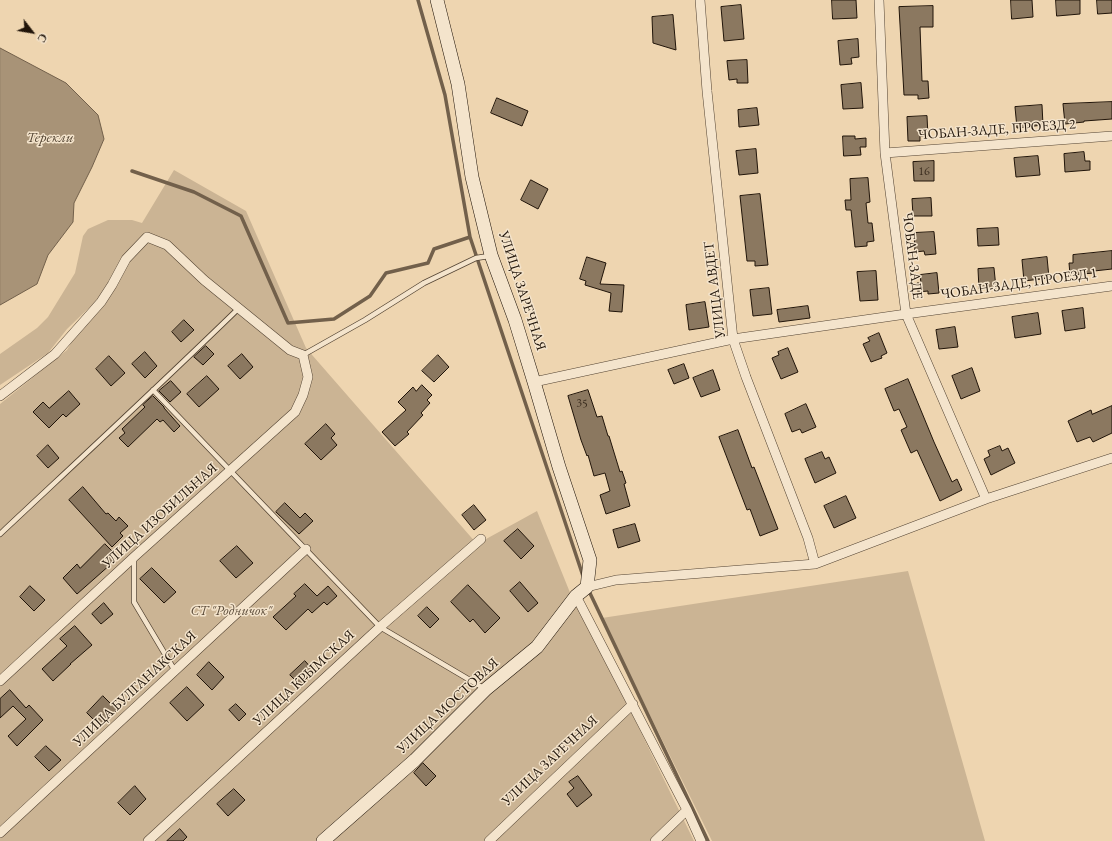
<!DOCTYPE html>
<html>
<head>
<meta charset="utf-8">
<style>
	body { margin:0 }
	#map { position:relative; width:1112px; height:841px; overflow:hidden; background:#eed5b0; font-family:"EB Garamond",serif }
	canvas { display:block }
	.north { position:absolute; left:12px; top:12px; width:40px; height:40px; -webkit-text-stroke:3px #f4e4cc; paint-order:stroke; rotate:121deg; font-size:11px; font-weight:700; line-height:16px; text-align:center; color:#201409 }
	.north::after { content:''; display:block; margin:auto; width:14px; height:18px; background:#201409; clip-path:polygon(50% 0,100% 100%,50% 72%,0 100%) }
</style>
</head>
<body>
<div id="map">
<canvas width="1112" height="841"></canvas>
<div class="north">С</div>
</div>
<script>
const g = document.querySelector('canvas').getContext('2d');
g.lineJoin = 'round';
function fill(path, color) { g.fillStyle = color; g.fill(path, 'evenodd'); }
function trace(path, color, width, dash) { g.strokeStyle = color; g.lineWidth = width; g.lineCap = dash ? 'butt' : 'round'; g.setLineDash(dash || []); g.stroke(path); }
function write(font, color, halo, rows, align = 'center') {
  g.font = font + ' "EB Garamond",serif'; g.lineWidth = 3; g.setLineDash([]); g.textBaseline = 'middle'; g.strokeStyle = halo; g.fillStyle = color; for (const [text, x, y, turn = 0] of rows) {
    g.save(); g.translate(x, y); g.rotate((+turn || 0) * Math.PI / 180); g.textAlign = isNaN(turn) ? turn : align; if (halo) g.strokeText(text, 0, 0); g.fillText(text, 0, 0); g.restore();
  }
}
const green = new Path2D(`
	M174 170 246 211 306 348 477 544 537 511 573 600 629 708 694 841H0V404L67 350 96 301 67 329 48 353 0 385V354L37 328 48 317 75 273 83 236 88 229 108 220H132L142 223Z
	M908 571 985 841H712L602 618Z`);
const water = new Path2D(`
	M0 48 66 83 98 115 104 139 92 167 74 203 73 222 48 255 37 284 0 305Z`);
const stream = new Path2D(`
	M418 0 445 95 470 237 583 576
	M132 171 194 192 241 216 288 323 334 319 370 296 386 273 428 263 434 249 470 237
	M588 589 708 841`);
const building = new Path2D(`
	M832 0H856L857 18 833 19Z
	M1011 0H1032L1033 17 1012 19Z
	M1056 0H1080V14L1057 16Z
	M1097 0H1112V13L1098 14Z
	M741 5 744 39 724 41 721 7Z
	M933 6V27H920L922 81H928L929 98 918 99V95H904L899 7Z
	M673 15 676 50 653 43 652 17Z
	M858 39 859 57 851 58 852 64 840 65 838 41Z
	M747 60 748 83H737V79L729 80 727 61Z
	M861 83 863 108 843 109 841 85Z
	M497 98 528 111 522 126 491 113Z
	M1112 102V119L1084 121V122L1065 124 1063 104Z
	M1042 105 1043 125 1017 128 1015 107Z
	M757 108 759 125 739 127 738 110Z
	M927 116 928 136H920V141H908L907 117Z
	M843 136H855V139L866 138V147H860L861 155 844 156Z
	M756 149 758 173 739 175 736 151Z
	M1084 152 1085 161H1090V170L1065 172 1064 154Z
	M1038 156 1040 175 1016 177 1014 158Z
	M934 161V181H914L913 162Z
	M868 178 870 202 866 203 868 223H872L874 241 867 242V246L855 247 851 210H846L845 200H851L850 179Z
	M531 180 548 189 538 209 521 200Z
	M760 194 768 265 755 266V261H747L740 196Z
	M931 198 932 216H913L912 199Z
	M998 228 999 245 978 246 977 229Z
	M934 232 936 254 925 255 924 251 915 252 914 233Z
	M1112 251V269L1094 271V273L1070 275 1069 263H1073V255Z
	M587 257 606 263 600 284 624 285 622 312 609 311 611 293 585 285 586 281 580 279Z
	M1047 257 1049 278 1024 281 1022 260Z
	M994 268 996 288 979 289 978 269Z
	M876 271 878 300 860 301 857 272Z
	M937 273 939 293 928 294V291L918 292 917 283H921L920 275Z
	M769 288 772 314 753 316 750 290Z
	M705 302 709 327 689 330 686 305Z
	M808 306 810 318 779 322 777 310Z
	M1083 308 1085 328 1065 331 1062 311Z
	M1038 313 1041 334 1015 338 1012 317Z
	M184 320 194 330 181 342 172 332Z
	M955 327 958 347 939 349 936 330Z
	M879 333 887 353 881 356 882 358 871 362 863 344 870 341 868 338Z
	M206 346 214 354 203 365 194 357Z
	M788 348 798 372 781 379 772 358 779 355 778 352Z
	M145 352 157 366 145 378 132 364Z
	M242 354 253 367 240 379 228 366Z
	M438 355 449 367 434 382 422 371Z
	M109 356 125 373 111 386 96 369Z
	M684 364 689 378 674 384 668 370Z
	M972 368 980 391 961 399 952 376Z
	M713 370 720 390 701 397 693 378Z
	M207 376 219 389 199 407 187 394Z
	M908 379 934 442 952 482 957 479 962 490 940 501 917 450 911 453 901 430 907 427 899 409 894 411 885 389Z
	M171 381 181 392 170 402 159 391Z
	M422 385 432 395 427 400 430 403 421 413 423 415 407 432 409 434 395 446 382 432 406 410 398 402 413 387 416 391Z
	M588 390 597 417 602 416 608 436H609L620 472 622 471 626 483 624 484 630 506 606 514 600 495 610 491 605 473 594 476 588 455 587 456 581 440 568 396Z
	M69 391 80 404 66 417 63 414 49 428 33 412 43 402 49 408Z
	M153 396 164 407V408L180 426 174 432 163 420 160 422 157 419 128 447 119 438 125 433 122 429 145 407 143 405Z
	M806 404 816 427 802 433 800 429 792 432 785 414Z
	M1112 406V433L1093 442 1090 437 1077 442 1068 421 1091 410 1092 414Z
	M326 424 335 434 331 438 337 445 321 460 305 444Z
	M738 430 752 468 754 467 778 529 760 536 750 509 747 510 719 437Z
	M48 445 59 458 48 468 37 456Z
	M1000 446 1002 451 1008 448 1015 463 991 475 984 459 990 456 988 451Z
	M822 452 825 459 829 457 836 473 815 483 805 459Z
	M83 487 106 514 108 513 116 521 119 517 128 526 120 533 123 536 112 547 69 500Z
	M846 496 856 518 834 528 824 506Z
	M285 503 300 518 305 513 313 521 299 534 276 512Z
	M474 505 486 520 474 530 462 515Z
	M635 524 640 541 618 548 613 530Z
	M518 529 534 546 521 559 504 541Z
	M105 544 117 556 110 563 111 564 77 594 63 578 77 564 80 568Z
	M237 546 253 563 236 578 220 561Z
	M152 568 176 592 164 603 140 579Z
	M520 582 538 603 528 612 510 591Z
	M305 584 317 596 328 586 337 596 327 605 324 602 312 613 308 609 286 630 273 617 296 596 294 594Z
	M468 585 500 618 485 633 473 619 470 622 451 602Z
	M30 586 45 600 34 611 20 597Z
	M104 603 113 614 101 624 92 614Z
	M427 607 439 619 430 628 418 616Z
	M75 626 92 645 70 664H71L53 681 42 669 67 646 60 639Z
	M305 661 314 671 300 685 290 675Z
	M209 662 224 677 212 690 197 675Z
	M187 687 204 705 187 721 170 703Z
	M10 690 26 708 29 705 43 720 17 746 8 736 26 719 13 706 0 718V699Z
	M103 696 117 710 100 726 87 713Z
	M236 704 246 714 239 721 229 710Z
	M46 746 61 760 49 771 35 757Z
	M423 763 436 776 426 786 414 773Z
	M578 776 592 795 577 807 567 794 574 788 569 782Z
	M135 786 146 799 130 815 118 803Z
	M234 789 245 800 228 816 217 804Z
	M180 829 187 837 183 841H167Z`);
const lane = new Path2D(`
	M303 355 365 320 424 283 476 258 489 256
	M153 390 380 627 485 689
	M0 534C80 459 160 385 239 308
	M134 559V602L175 671`);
const street = new Path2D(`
	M700 0 707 91 733 339 746 377 808 538 815 564
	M879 0 885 153 906 314 986 499
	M885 153 1112 136
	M534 382 733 339 906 314 1112 286
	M0 396 55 354 101 302 112 285 126 259 147 237 167 245 204 280 290 350 303 355 308 377 303 395 295 412 134 557 0 681
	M587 587 616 580 815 564 986 499 1112 458
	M576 596 687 810 701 841
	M0 833 306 549
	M148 841 380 627 481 539
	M489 841 633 704
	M655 841 687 810`);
const secondary = new Path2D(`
	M323 841 415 760 486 689 537 647 576 596 587 587 590 560 559 467 534 382 515 320 491 255 472 177 458 84 437 0`);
const numberNames = [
	["16",924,172],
	["35",582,404]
];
const streetNames = [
	["ЧОБАН-ЗАДЕ, ПРОЕЗД 2",997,130,-4],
	["ЧОБАН-ЗАДЕ",912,256,83],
	["ЧОБАН-ЗАДЕ, ПРОЕЗД 1",1019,284,-8],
	["УЛИЦА АВДЕТ",715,290,-97],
	["УЛИЦА ЗАРЕЧНАЯ",522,291,72],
	["УЛИЦА ИЗОБИЛЬНАЯ",160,516,-42],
	["УЛИЦА КРЫМСКАЯ",304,678,-43],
	["УЛИЦА БУЛГАНАКСКАЯ",135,689,-43],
	["УЛИЦА МОСТОВАЯ",448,706,-43],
	["УЛИЦА ЗАРЕЧНАЯ",550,761,-43]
];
const parkNames = [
	["СТ \"Родничок\"",231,611]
];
const waterNames = [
	["Терекли",50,138]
];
fill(green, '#cbb494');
fill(water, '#a89377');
trace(water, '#72604b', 1);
trace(stream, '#72604b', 3.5);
fill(building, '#8b7860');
trace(building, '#201409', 1);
trace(lane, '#544433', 6);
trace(street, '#544433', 10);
trace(secondary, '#201409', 14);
trace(lane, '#f4e4cc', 4.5);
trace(street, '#f4e4cc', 9);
trace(secondary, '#f4e4cc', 13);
write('12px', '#3b2d1f', null, numberNames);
write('14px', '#201409', '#f4e4cc', streetNames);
write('italic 14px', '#5c4c3a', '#f4e4cc', parkNames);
write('italic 15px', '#564735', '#f4e4cc', waterNames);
</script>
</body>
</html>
